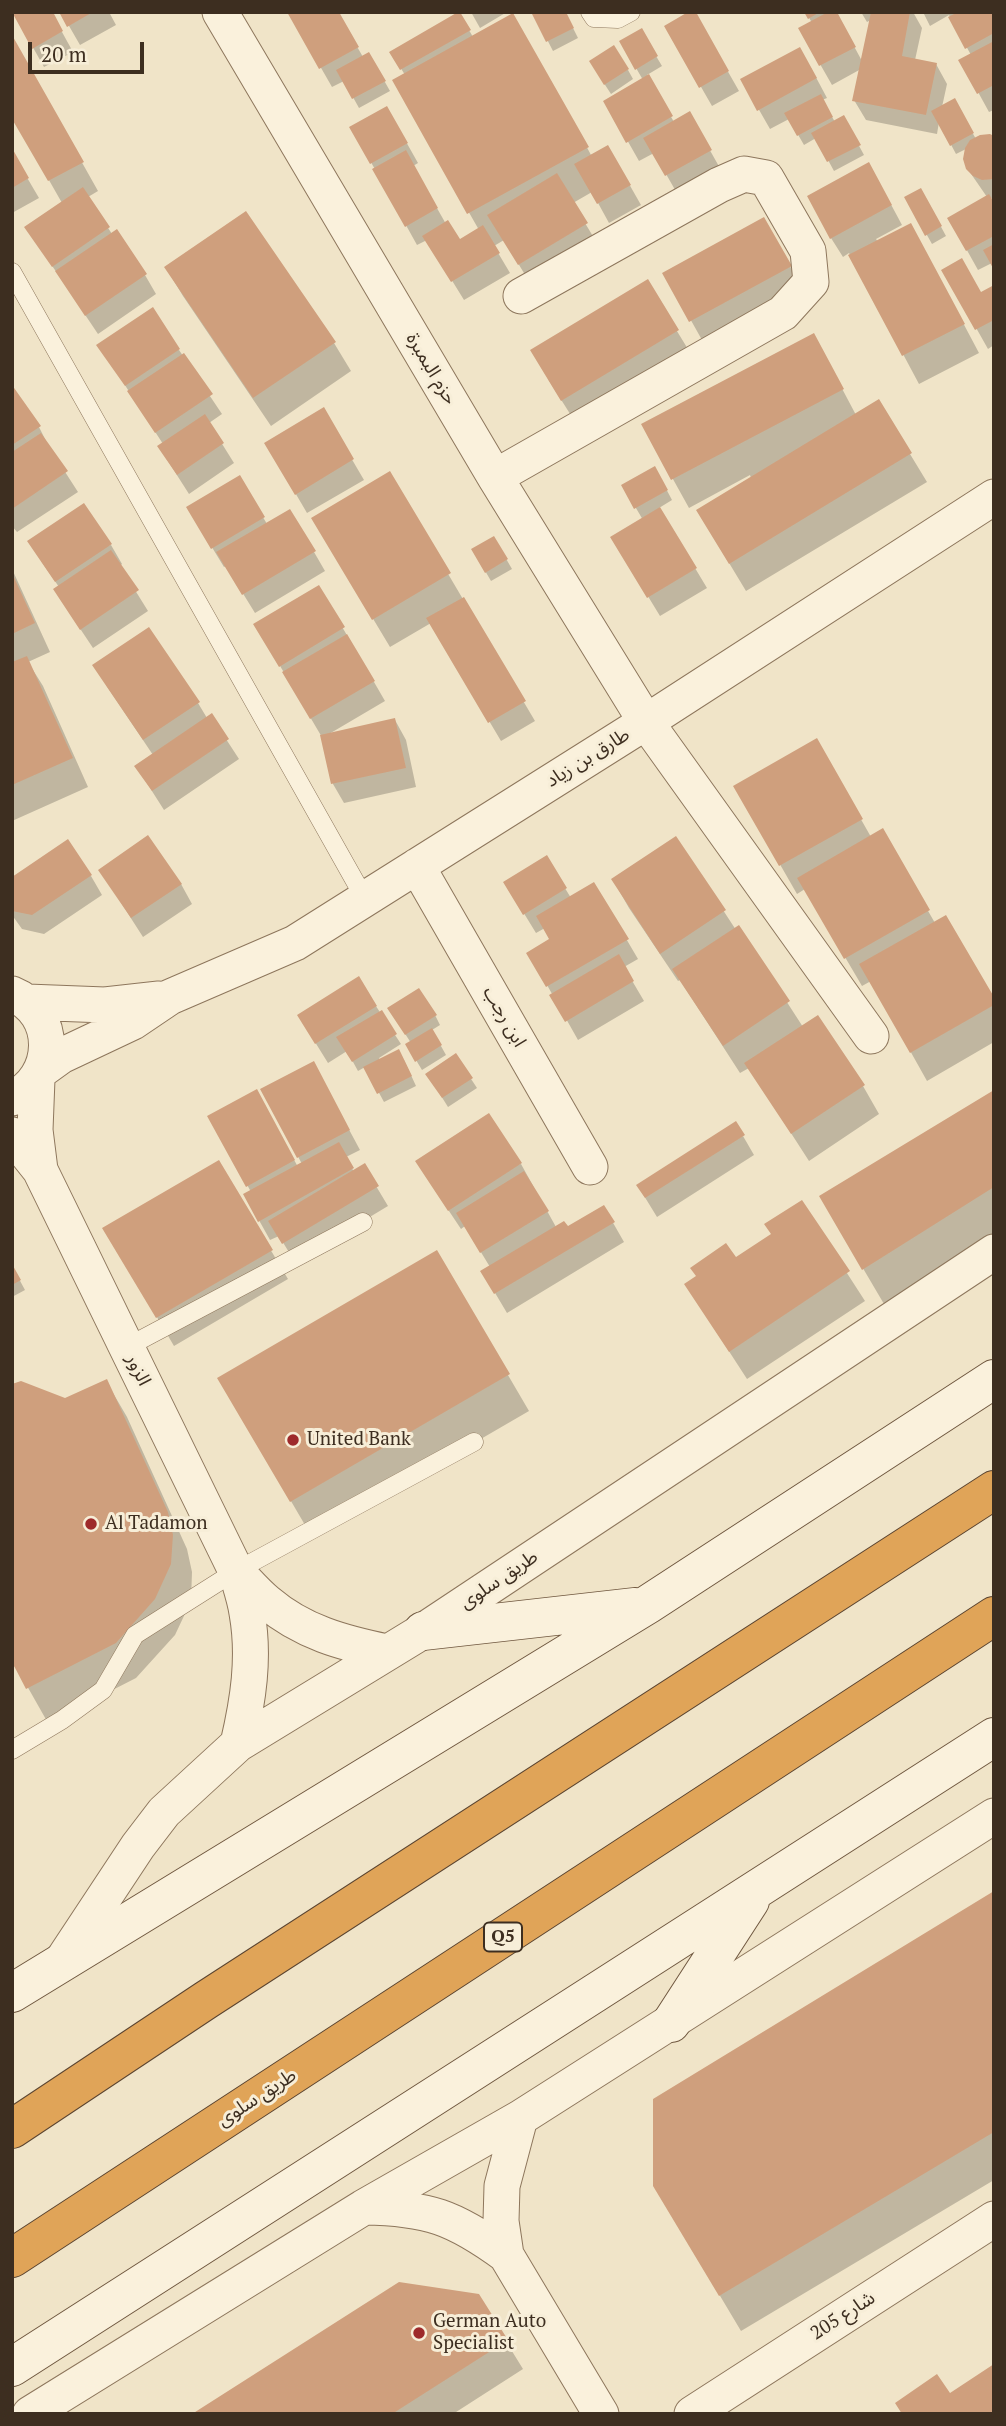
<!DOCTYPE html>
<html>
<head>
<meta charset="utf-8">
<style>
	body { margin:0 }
	#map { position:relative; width:1006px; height:2426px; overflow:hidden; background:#f0e4c8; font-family:"PT Serif",serif }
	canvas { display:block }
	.frame { position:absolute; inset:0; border:14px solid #3d2e20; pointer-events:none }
	.scale { position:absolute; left:28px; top:42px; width:116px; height:32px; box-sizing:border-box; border:4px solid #3d2e20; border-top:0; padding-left:9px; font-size:21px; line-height:24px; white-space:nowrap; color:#3d2e20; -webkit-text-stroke:5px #f7eed8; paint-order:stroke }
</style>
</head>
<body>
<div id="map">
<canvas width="1006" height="2426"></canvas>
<div class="frame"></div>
<div class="scale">20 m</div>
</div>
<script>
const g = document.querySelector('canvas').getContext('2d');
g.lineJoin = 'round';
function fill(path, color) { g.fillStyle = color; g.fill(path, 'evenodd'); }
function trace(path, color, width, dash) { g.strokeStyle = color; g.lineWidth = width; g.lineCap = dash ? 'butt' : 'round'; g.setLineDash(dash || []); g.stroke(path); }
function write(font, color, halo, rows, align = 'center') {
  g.font = font + ' "PT Serif","Noto Sans Arabic",serif'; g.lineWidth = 6; g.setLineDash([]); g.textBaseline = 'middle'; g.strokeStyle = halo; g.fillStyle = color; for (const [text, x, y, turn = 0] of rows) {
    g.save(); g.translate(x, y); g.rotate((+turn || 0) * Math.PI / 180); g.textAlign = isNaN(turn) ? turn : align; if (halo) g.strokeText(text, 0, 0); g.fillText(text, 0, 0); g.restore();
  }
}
const shadow = new Path2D(`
	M13 12H51L73 52 44 67Z
	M61 12H109L116 25 80 45Z
	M289 12H337L363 57 369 54 390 91 359 108 344 81 332 87Z
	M471 12H507L480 28Z
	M533 12H565L578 38 553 51Z
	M694 12 739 91 712 106 666 26Z
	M806 12H840L837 15 862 61 871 20 867 22 861 12H913L922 28 915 60 936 64 947 84 942 107 954 101 976 139 994 138V199L989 197 994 205V267L992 263 978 270 949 218 987 197 967 168 966 149 956 154 939 122 937 134 866 120 854 100 861 69 832 85 800 29 812 23Z
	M923 12H991L994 17V110L989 112 961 61 971 55 949 15 930 26Z
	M459 13 473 37 583 140 591 155 608 147 641 205 609 223 592 192 573 203 597 243 530 283 504 240 494 246 510 273 464 300 427 240 417 245 352 128 387 108 418 163 413 166 446 224 460 242 479 230 394 81 405 75 391 52Z
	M641 31 662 66 647 75 674 122 689 113 721 170 678 195 654 153 639 161 605 101 643 80 621 42Z
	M12 38 98 191 88 197 112 234 145 275 156 294 98 334 26 227 62 203 12 115Z
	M811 68 827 98 822 100 835 122 844 118 864 155 834 171 816 138 804 145 789 119 770 129 742 80Z
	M628 70 633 79 611 94 596 71Z
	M12 152 39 198 12 213Z
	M880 184 902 225 876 239 878 242 926 253 979 353 919 384 849 253 843 257 831 238Z
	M921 190 946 236 932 244 906 198Z
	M246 214 334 343 351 371 271 426 183 296 166 268Z
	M764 219 801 286 702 340 665 274Z
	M944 271 981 294 994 287V345L988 349Z
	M647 282 694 359 579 428 548 379Z
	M99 345 179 350 222 414 209 423 234 463 189 494 159 447 163 444Z
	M829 364 856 415 910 454 927 482 746 591 714 538 751 478 750 475 689 508 643 425Z
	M13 389 39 427 49 447 78 492 17 532 12 526Z
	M323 410 364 480 307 513 266 443Z
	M655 468 672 500 659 508 707 588 660 616 624 557 643 520 623 486Z
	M389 474 535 721 501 741 431 623 390 647 330 547Z
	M239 477 267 524 314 552 325 571 255 613 226 566 224 567 188 508Z
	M494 538 512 569 491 581 473 550Z
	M111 545 122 564 120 566 148 611 93 648 67 609 59 587 41 561Z
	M12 569 50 652 28 662 43 686 88 787 12 821Z
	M319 587 385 701 329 734 395 720 406 740 416 787 344 803 333 784 323 739 256 625Z
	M106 685 198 703 207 718 211 716 239 759 164 810 136 766 153 755Z
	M816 740 871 837 882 831 935 923 994 1001V1042L927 1081 871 981 862 986 805 889 797 894 735 786Z
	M676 838 736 930 739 928 803 1027 863 1086 879 1114 809 1161 749 1068 740 1073 680 980 678 981 629 908 613 880Z
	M546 857 571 898 594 884 638 959 624 967 644 1001 578 1040 529 953 552 940 545 928 536 933 517 902Z
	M100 870 181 884 192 904 143 937Z
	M91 876 102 895 44 934 22 929 12 915V879Z
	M358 979 401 1044 379 1058 380 1060H404L416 1086 384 1102 365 1067 358 1071 347 1051 328 1063 310 1034Z
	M435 1015 440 1025 432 1030 446 1055 422 1070 407 1045 411 1043 395 1018Z
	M456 1056 477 1088 448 1107 433 1083Z
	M324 1083 360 1150 346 1157 354 1172 364 1166 388 1206 295 1262 279 1236 270 1240 245 1195 251 1192 210 1116 267 1111 298 1167 302 1164 262 1090Z
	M994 1093V1235L884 1304 821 1197Z
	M743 1136 754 1155 657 1217 638 1186Z
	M218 1162 288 1279 174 1346 105 1229Z
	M521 1164 556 1227 567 1229 604 1207 624 1242 507 1313 482 1271 490 1267 465 1226 461 1229 429 1181Z
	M801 1202 865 1301 747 1379 686 1285 735 1260 773 1235Z
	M436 1252 529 1411 312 1537 219 1378Z
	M12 1266 25 1290 12 1297Z
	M106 1381 127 1417 187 1549 192 1572 191 1601 175 1635 136 1678 48 1723 18 1670 12 1664V1386L65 1400Z
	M994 1893V2180L741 2331 676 2222Z
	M478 2296 523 2369 453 2414H195Z`);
const building = new Path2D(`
	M12 12H53L63 31 32 49Z
	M59 12H93L67 27Z
	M287 12H339L359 47 319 69Z
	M458 12H460L471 30 400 70 389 52Z
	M531 12H566L574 28 546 42Z
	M688 12H696L729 71 699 88 664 26Z
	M804 12H820L808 19Z
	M828 12H837L856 47 819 66 798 28Z
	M871 12H910L902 56 937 63 926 115 852 101Z
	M958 12H993L994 33 965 49 948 17Z
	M513 13 589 147 467 214 392 80Z
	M642 28 658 56 635 70 619 41Z
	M12 35 84 162 48 181 12 119Z
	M994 41V85L977 94 958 60Z
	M614 45 629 69 604 85 589 61Z
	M800 47 817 78 757 111 740 79Z
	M369 52 386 81 352 99 336 70Z
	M649 74 673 116 626 143 603 101Z
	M821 94 833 117 797 136 784 113Z
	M955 98 974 133 950 146 931 111Z
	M387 106 408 143 370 164 349 127Z
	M690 111 712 150 665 176 643 138Z
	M844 115 861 145 827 162 811 133Z
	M990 134 994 136V179L982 180 973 176 966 169 963 159 965 148 970 140 980 135Z
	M608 145 631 185 597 204 574 164Z
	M12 148 29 178 12 188Z
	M406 150 438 208 405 227 372 169Z
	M869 162 892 205 830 239 807 196Z
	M557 173 588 223 518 265 487 215Z
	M83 187 110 227 52 267 24 227Z
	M921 188 942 226 925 236 904 197Z
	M989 194 994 202V236L966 251 947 218Z
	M246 211 336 342 253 398 164 267Z
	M764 217 792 266 689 322 662 273Z
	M448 220 460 239 483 225 500 253 451 282 422 236Z
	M911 223 965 324 902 356 848 255Z
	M117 229 147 274 85 316 55 271Z
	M994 244V270L983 250Z
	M962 258 981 292 994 285V320L975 330 941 270Z
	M648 279 679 330 561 401 530 350Z
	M153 307 180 349 125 386 96 345Z
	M814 333 844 389 671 480 641 424Z
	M184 353 213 394 155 433 127 391Z
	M12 385 41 426 12 445Z
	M879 399 912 453 729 564 696 510Z
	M324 407 354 459 295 495 264 443Z
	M205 414 224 443 177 475 157 446Z
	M41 433 68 471 12 509V452Z
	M655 466 668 490 634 509 621 485Z
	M390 471 451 573 372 620 311 518Z
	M240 475 265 517 211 549 186 507Z
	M84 503 112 544 55 582 27 541Z
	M660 507 697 568 647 598 610 537Z
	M290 509 316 551 242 595 216 552Z
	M494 536 508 559 485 573 471 549Z
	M111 550 139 590 80 630 53 589Z
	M12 573 35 623 12 634Z
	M319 585 345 627 279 667 253 624Z
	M464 597 526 701 488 723 426 618Z
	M149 627 200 702 143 740 92 665Z
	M347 634 375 681 310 719 282 672Z
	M27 656 73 758 12 785V662Z
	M212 713 229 739 152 791 134 766Z
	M395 718 406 768 331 784 320 735Z
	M817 738 863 819 779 866 733 786Z
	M883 828 930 910 844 959 797 878Z
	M148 835 182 884 131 918 98 870Z
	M676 836 726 910 660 954 611 879Z
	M68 839 92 875 32 915 12 911V877Z
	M547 855 567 888 523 915 503 882Z
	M594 882 629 939 546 987 526 953 549 939 536 916Z
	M946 915 994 997V1005L910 1053 859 964Z
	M739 925 790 1001 723 1046 672 969Z
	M619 954 634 981 565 1022 549 995Z
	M359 976 377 1006 315 1044 297 1015Z
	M419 988 437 1015 405 1035 387 1008Z
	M382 1010 397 1034 352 1062 336 1037Z
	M818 1015 865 1085 791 1134 744 1063Z
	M432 1028 442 1045 415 1062 405 1044Z
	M399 1049 412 1076 377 1094 363 1067Z
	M456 1053 473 1078 442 1098 425 1074Z
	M314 1061 350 1130 297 1158 260 1089Z
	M257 1089 295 1160 246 1187 207 1116Z
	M994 1090V1187L862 1270 819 1196Z
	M489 1113 522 1163 448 1211 415 1161Z
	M736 1121 745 1135 645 1198 636 1185Z
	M339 1142 354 1168 258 1222 243 1194Z
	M219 1160 273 1250 156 1318 102 1228Z
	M365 1163 379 1186 282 1244 268 1221Z
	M524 1171 549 1211 480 1253 456 1213Z
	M802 1200 850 1271 729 1352 684 1284 696 1276 690 1268 726 1243 736 1257 771 1234 764 1224Z
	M604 1205 615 1222 494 1294 480 1271 564 1221 568 1226Z
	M437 1250 510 1374 290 1502 217 1378Z
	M12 1264 21 1280 12 1285Z
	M107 1379 168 1512 173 1535 171 1564 155 1599 116 1643 26 1689 12 1662V1384L21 1381 65 1398Z
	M994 1891V2132L719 2296 653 2186V2099Z
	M399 2282 479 2294 508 2340 392 2414H192Z
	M994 2364V2414H902L895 2403 937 2374 950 2393Z`);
const service = new Path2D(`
	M590 12 594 18 618 19 631 12
	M12 272 365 899
	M127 1347 363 1222
	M12 1750 62 1720 103 1690 135 1635 236 1571 474 1442`);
const minor = new Path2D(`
	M220 12 495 477 646 722 871 1036
	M495 477 783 313 811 282 808 251 766 178 744 174 719 185 521 296
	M417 866 590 1167
	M12 994C59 1013 57 1078 12 1098
	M27 1002 105 1005 159 999
	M43 1069 61 1056 133 1022 170 997 295 943 646 722 994 497
	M37 1079 35 1130 40 1170
	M12 1135 40 1170 236 1571C240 1585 245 1599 247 1613 255 1658 248 1701 238 1744
	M236 1571C246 1581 256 1593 267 1602 302 1632 343 1643 387 1652
	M60 1964 138 1846 164 1812 238 1744 423 1631 994 1252
	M520 2118 502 2186 501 2221 506 2255 601 2414
	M364 2207C428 2208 454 2217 506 2255
	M30 2414 364 2207 520 2118 994 1816
	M692 2414 994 2219`);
const secondary = new Path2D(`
	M423 1631 635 1607
	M12 1993 647 1605 994 1379
	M671 2023 750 1901
	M12 2367 994 1737`);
const motorway = new Path2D(`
	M12 2129 206 2000 994 1490
	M12 2258 994 1616`);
const markers = [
	[293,1440,7,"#9e2a2b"],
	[91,1524,7,"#9e2a2b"],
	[419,2333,7,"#9e2a2b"]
];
const shields = [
	[503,1937,38]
];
const shieldNames = [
	["Q5",503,1937]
];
const streetNames = [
	["حزم البمبرة",431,369,59],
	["طارق بن زياد",588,758,-32],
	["ابن رجب",504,1017,60],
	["الزور",138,1370,64],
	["طريق سلوى",499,1580,-34],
	["طريق سلوى",257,2098,-33],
	["شارع 205",843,2316,-33]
];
const poiNames = [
	["United Bank",307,1440],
	["Al Tadamon",105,1524],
	["German Auto",433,2322],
	["Specialist",433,2344]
];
fill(shadow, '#0003');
fill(building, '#cf9f7d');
trace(service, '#8d765c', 19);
trace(minor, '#8d765c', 37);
trace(secondary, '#6f573f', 40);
trace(motorway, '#5b4430', 40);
trace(service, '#faf1dc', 18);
trace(minor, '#faf1dc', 35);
trace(secondary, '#faf1dc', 38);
trace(motorway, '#e0a458', 38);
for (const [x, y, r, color] of markers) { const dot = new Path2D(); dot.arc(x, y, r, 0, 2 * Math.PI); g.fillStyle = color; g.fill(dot); trace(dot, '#f7eed8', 2.5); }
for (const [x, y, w] of shields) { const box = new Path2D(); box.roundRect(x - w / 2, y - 14.5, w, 29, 5); g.fillStyle = '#f7eed8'; g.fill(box); trace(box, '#3d2e20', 2); }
write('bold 18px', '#3d2e20', null, shieldNames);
write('19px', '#3d2e20', '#f7eed8', streetNames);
write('19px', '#3d2e20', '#f7eed8', poiNames, 'left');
</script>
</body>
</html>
